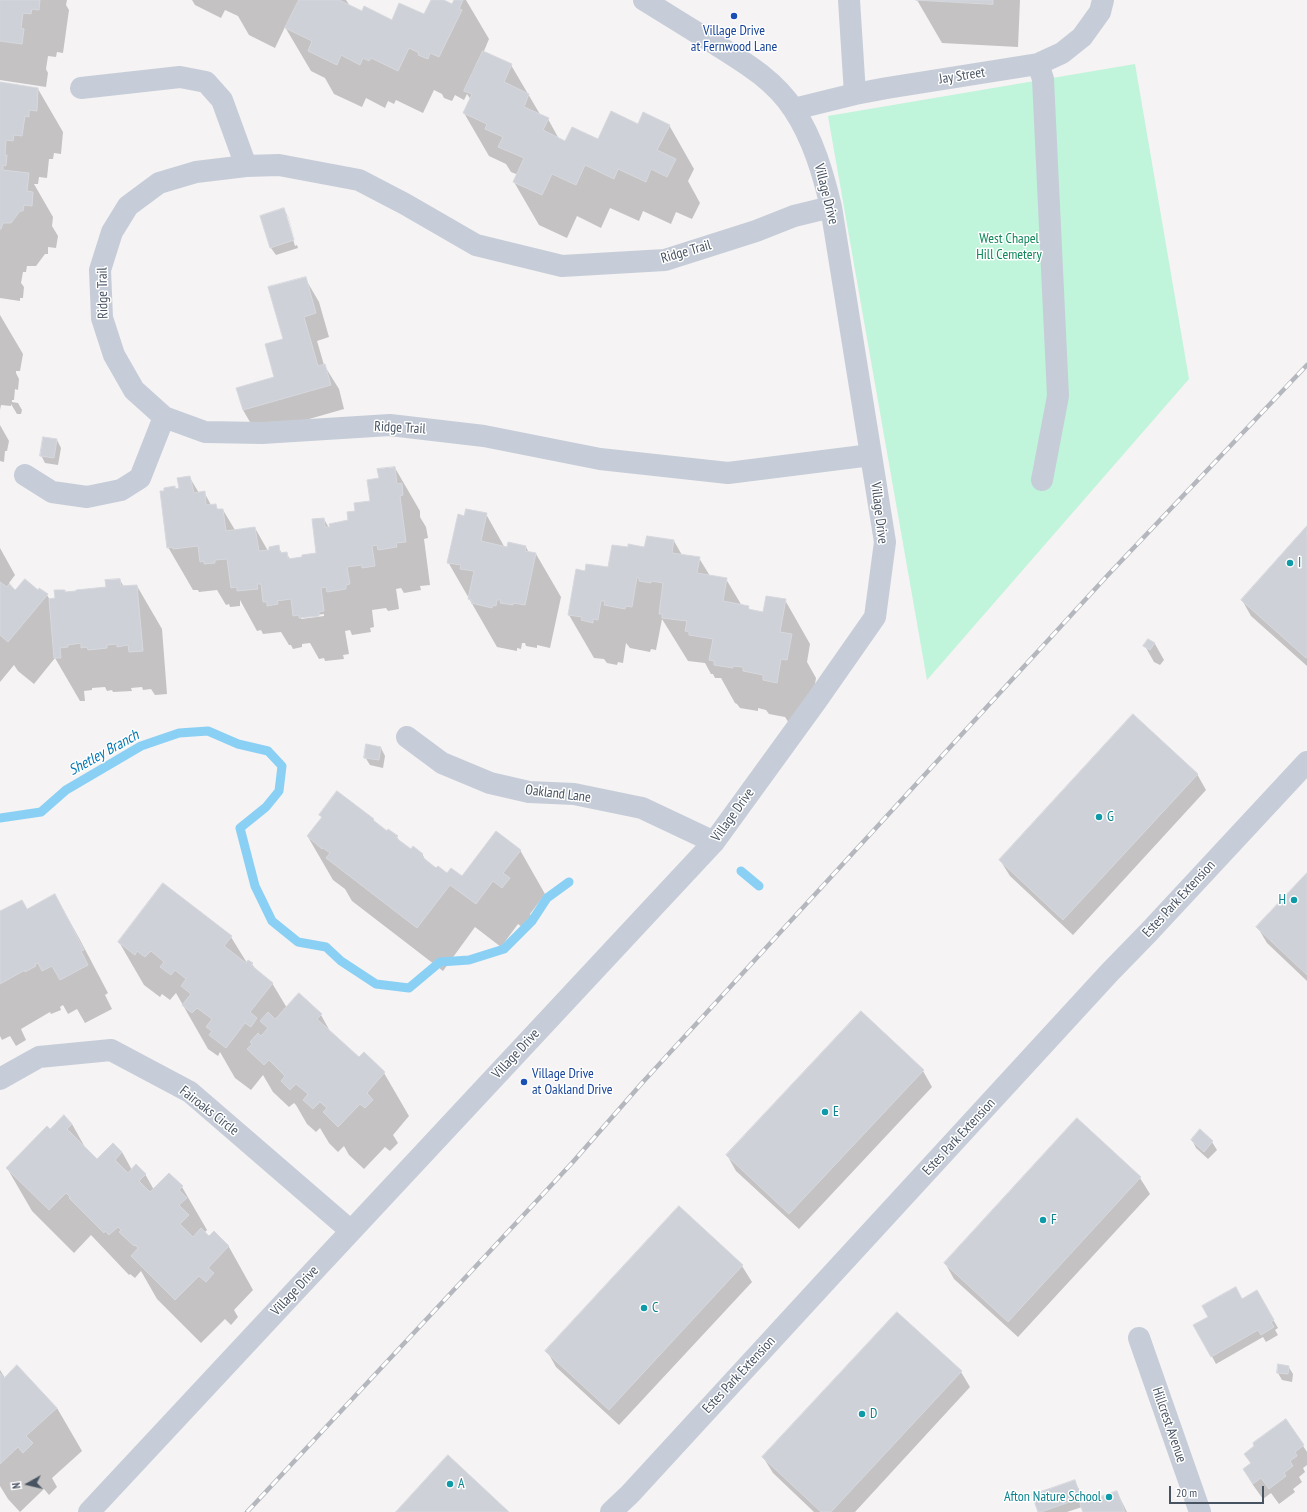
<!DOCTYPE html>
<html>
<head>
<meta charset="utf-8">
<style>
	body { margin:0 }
	#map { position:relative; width:1307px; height:1512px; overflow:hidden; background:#f5f3f3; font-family:"PT Sans Narrow",sans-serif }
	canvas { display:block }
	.north { position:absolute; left:8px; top:1464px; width:40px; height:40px; -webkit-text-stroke:3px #fff; paint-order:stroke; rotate:262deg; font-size:11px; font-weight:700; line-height:16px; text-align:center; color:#485362 }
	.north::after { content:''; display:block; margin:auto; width:14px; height:18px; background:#485362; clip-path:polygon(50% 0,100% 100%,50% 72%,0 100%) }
	.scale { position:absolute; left:1169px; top:1486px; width:95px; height:18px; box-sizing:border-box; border:2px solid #485362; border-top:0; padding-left:5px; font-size:12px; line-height:14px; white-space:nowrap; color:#485362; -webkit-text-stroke:3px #fff; paint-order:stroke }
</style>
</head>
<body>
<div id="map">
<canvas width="1307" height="1512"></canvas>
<div class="north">N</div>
<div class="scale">20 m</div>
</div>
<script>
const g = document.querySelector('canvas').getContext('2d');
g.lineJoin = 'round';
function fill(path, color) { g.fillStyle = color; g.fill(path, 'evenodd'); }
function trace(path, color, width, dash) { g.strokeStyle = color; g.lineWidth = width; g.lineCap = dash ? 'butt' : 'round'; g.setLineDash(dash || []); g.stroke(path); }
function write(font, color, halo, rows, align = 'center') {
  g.font = font + ' "PT Sans Narrow",sans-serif'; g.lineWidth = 3; g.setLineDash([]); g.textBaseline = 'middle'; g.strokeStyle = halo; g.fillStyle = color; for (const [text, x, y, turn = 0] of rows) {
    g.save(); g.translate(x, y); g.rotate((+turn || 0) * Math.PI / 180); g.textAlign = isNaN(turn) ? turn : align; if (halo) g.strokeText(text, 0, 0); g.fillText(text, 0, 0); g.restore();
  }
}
const green = new Path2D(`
	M1135 64 1189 379 927 680 828 116Z`);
const shadow = new Path2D(`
	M0 0H67L66 5 69 10 63 53 57 52 56 57 48 56 46 69 48 73 46 87 0 80Z
	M192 0H346L350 6 362 12 393 21 424 16 432 0H441L453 5 455 0H466L489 39 484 51 485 53 511 65 541 116 548 119 559 139 565 142 598 140 639 125H669L694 169 688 181 700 203 692 219 676 212 671 224 643 211 639 221 610 208 601 228 577 216 567 238 539 225 514 182 517 176 516 174 511 172 506 164 489 156 464 113 471 100 467 94 464 100 455 95 452 101 444 98 442 94 434 90 423 113 396 100 394 104 388 101 385 108 366 98 362 107 334 94 325 78 311 71 285 27 275 48 249 35 238 16 225 10 221 18 195 5Z
	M917 0H1020L1018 47 942 43Z
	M0 83 38 89 63 132 61 154 54 153 53 159H49L47 178 39 177 38 184H34L53 217 52 226 58 236 56 248 48 247V254H45L36 266H27L26 272H23L21 283 24 287 23 298H20V301L0 298Z
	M284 209 288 217 298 248 276 255 271 248 261 217ZM286 216H288L297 245 295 246Z
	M305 278 319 302 329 337 317 341 324 365 339 389 344 409 257 434 243 410 237 389 275 378 284 340Z
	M0 315 23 354 20 371H16V373L19 379 18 390 15 389 14 400H12V402L18 403 22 410 21 414H17L11 404V406L1 405 0 410Z
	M0 425 9 441 7 451H5L4 462 0 461Z
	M44 438 57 440 61 448 58 465 45 463 41 455Z
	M395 468 420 511V517L426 527 428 538 424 539 430 585 420 586 421 590 404 593 401 588 396 589 399 609 388 611 386 608 372 610 374 627 370 628 371 632 352 635 350 630 345 631 349 654 343 655 344 659 325 661 324 658 319 659 310 643 302 644V647L293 649 291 645H289L281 632 263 634 261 630 257 631 240 600V606L230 607 229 604 226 605 217 590 199 592 198 590H193L168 547 175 487 176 490 180 489 190 478 199 493 204 492 211 505H215L218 510H223L235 530 255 528 268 551 278 546 282 554 286 553 290 559 317 554 324 519 329 528 349 521 356 512 371 502 380 479ZM324 614V616L301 619V617Z
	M486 514 505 548 526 547 529 553 536 554 561 597 550 648 537 645V648L526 646 525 643H522L521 649 517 648V651L497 647 448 562 465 517Z
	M1307 528V666L1251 616 1242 600Z
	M674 541 682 555 699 558 710 576 726 579 742 606 748 607 751 611 764 613 785 600 810 644 807 662 816 678 812 703 789 723 785 717 769 714 766 710 758 708V711L740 708 737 704 735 703 721 678H715L713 674H711L705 663 688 661 662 619 656 650 651 649 650 652 630 648 626 643 623 663 618 662 617 665 607 663 604 659 594 658 569 615 586 572 609 568 629 548H645Z
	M0 548 15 575 9 583 16 591H38L47 595 50 600 56 599 66 593 107 588 120 580 124 587 137 586 162 629 167 694 155 695 151 689 143 690 142 687 131 688 132 691 113 692 112 690 107 691 105 687 92 688V690L84 691 85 701H80L55 658 34 684 18 671 14 665 0 682Z
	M1149 640 1155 644 1164 660 1160 665 1154 662 1145 646Z
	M381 748 385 756 383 768 370 765 365 757Z
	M1197 774 1206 790 1073 935 1010 876 1000 860Z
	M320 815 373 820 375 823 387 832 388 830 397 837 401 843 411 851 422 854 426 861 437 869 448 874 462 878 520 850 545 894 530 914 534 922 527 931 518 924 501 947 475 927 443 971 352 901 345 889 333 880 308 837 322 818Z
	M1307 874V981L1267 943 1258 928Z
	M55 895 79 938 108 993 105 995 112 1009 85 1023 77 1009 68 1014 63 1005 60 1007 61 1010 51 1014 50 1012 21 1029 26 1040 16 1046 10 1036 2 1040 0 1036V912L26 910Z
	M231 937 247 963 248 961 252 964 256 970 272 983 287 1008 321 1015 331 1033 359 1059 364 1054 384 1073 409 1116 393 1135 398 1143 390 1151 385 1147 364 1169 349 1155 344 1146 338 1152 329 1143 320 1128 316 1132 307 1124 296 1105 294 1103 289 1107 273 1092 263 1075 251 1090 235 1078 220 1052 218 1056 208 1049 176 993 170 1000 162 994 160 997 144 985 119 942Z
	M923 1071 932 1087 799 1229 736 1171 727 1155Z
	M1077 1120 1140 1178 1150 1194 1018 1337 954 1279 945 1263Z
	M72 1124 86 1149 97 1160 122 1152 132 1170 145 1174 154 1190 182 1187 207 1230 205 1232 208 1236 209 1237 214 1232 229 1247 253 1290 234 1310 238 1317 231 1325 225 1319 201 1343 157 1299 141 1271 135 1278 130 1274 129 1275 91 1235 74 1253 32 1211 7 1168 50 1131Z
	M1200 1131 1212 1142 1217 1150 1208 1159 1196 1148 1192 1140Z
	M742 1266 752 1282 619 1425 556 1367 547 1351Z
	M1257 1291 1278 1328 1275 1330 1278 1335 1266 1342 1263 1337 1216 1364 1195 1325Z
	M1288 1366 1293 1374 1292 1382 1282 1380 1278 1373Z
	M0 1370 5 1378 57 1408 82 1451 52 1478 57 1487 49 1495 44 1489 20 1512 8 1499 0 1486Z
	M961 1372 970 1387 855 1512H814L773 1473 763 1457Z
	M1286 1420 1307 1452V1465L1303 1468 1305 1472 1299 1477 1302 1482 1293 1489 1295 1492 1279 1504 1271 1493 1263 1499 1253 1485 1244 1470 1251 1464 1245 1454Z
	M1074 1481 1079 1489 1084 1504 1117 1492 1127 1512H1084L1082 1507 1067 1512H1039Z`);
const stream = new Path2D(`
	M0 818 41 812 66 790 141 746 179 733 208 731 238 744 268 751 282 766 279 791 266 807 240 828 255 886 272 921 298 942 326 947 341 961 376 984 409 988 440 962 469 960 504 949 532 921 547 898 569 882
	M741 871 759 886`);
const building = new Path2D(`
	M0 0H40L39 10 32 9 31 14 23 13 21 28 24 29 22 44 0 41Z
	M299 0H339L362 11 364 6 392 20 399 3 424 14 431 0H444L452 4 454 0H463L459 9 462 10 439 57 430 53 428 59 418 55 419 53 409 48 398 71 371 58 369 61 363 58 360 65 341 55 337 65 308 51 312 41 285 28Z
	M916 0H993V4Z
	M483 51 512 64 504 82 529 94 524 107 549 118 543 130 565 141 572 127 598 139 611 111 638 124 643 112 670 125 657 150 676 159 667 177 651 169 646 182 618 169 614 179 585 165 576 185 552 174 542 195 513 182 524 158 498 147 503 137 485 129 487 124 463 113 472 94 464 91Z
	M0 82 38 88 37 111 29 110V117L25 116 22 136 14 135 13 141 6 140 5 155H7L6 166 3 165V170L29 173 27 191 33 192 32 206 24 205 23 211H20L11 223H3L1 229H0Z
	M284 208 294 240 270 248 260 216Z
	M306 277 316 313 304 317 318 366 325 364 331 385 243 410 236 388 274 377 265 344 283 339 268 287Z
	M43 437 57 439 54 458 40 456Z
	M395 467 397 484 402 483 403 495 400 496 406 542 396 543 397 547 378 550 377 545 372 546 375 566 362 568V565L347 567 350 584 346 585V589L327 592 326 587 321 588 324 611 319 612V616L299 618V615L293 616 291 599 277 601 278 604 267 606V602H263L261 584H257L258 589 237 591V587L231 588 227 559 215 560V563L204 564V561L200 562 198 546 173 549V547L167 548 160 491H164V488L175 486V489L179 488 177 478 190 476 194 493 205 491 206 505 216 504 217 509H223L226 531 255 527 259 551 269 550V547L279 545 280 553 287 552 288 559 302 557V555L316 553 312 519 324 518 325 527H330L329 524 348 520 347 512 355 511 354 503 370 501 367 480 379 478 377 469Z
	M466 509 487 513 481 541 507 547 508 542 526 546 525 551 536 553 525 605 513 603V605L500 603 501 600H497L496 606 493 605 492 608 471 603 472 600 468 599 474 571 460 569 461 565 447 563 458 514 464 516Z
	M1307 526V657L1306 658 1241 600Z
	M647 536 674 540 672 553 700 557 697 573 727 578 723 601 749 606 748 609 763 612 766 596 786 599 780 632 792 634 787 660 781 659 777 683 763 680V675L743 671V667L733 666V668L714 665V661L709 660 713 639 689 635V632L685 631 687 621 662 618V614H659L663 583 651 581V583L639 581V578L637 577 632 607 626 606 625 609 604 605 605 601H601L598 620 593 619V623L581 620 582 617 568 615 576 569 585 571 586 564 608 567 612 545 628 547V544L644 547Z
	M25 579 38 590 39 588 48 594 8 642 0 635V582L7 587 9 584 15 590Z
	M120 579 121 586 137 585 143 651 129 652 128 645 117 647V644L107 645V648L88 650 87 647 81 648V643L68 645V647L60 648 61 658H54L49 599 55 598 54 590H65V592L76 591V590L106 587 105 580Z
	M1148 639 1155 643 1150 650 1143 646Z
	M1133 714 1198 774 1063 920 999 860Z
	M366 744 381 747 379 760 364 758Z
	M337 791 374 819 373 820 387 831 388 829 398 836 396 838 411 849 413 846 423 854 421 856 436 868 438 866 447 873 451 868 462 876 496 831 521 850 503 873 510 878 502 888 493 881 476 904 450 885 417 928 326 858 330 853 323 848 322 849 307 836 322 817 319 815Z
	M1307 873V975L1256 927Z
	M163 883 232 936 224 946 246 963 248 960 253 963 251 965 273 983 250 1012 257 1018 251 1027 245 1023 226 1048 209 1035 212 1031 206 1027 212 1019 197 1008 192 1013 182 1005 191 994 181 986 186 979 175 970 171 975 160 967 164 962 151 951 145 957 137 951 135 955 118 942Z
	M55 894 84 950 81 951 88 965 60 980 52 966 42 971 38 963 35 964 36 966 25 972V970L0 984V911L22 900 27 909Z
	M299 993 322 1014 317 1019 359 1057 364 1052 385 1072 367 1093 373 1100 365 1108 360 1104 338 1127 323 1112 327 1108 320 1102 313 1109 303 1100 308 1094 296 1084 290 1090 281 1081 285 1076 269 1060 264 1065 247 1049 252 1044 250 1042 258 1033 261 1036 268 1028 260 1021 268 1012 275 1019Z
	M861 1011 924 1070 789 1214 726 1155Z
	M64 1115 72 1124 67 1129 97 1159 113 1143 122 1152 115 1160 128 1173 136 1164 146 1174 139 1181 150 1192 169 1173 183 1186 179 1190 187 1198 179 1205 189 1215 180 1224 193 1237 201 1228 209 1236 214 1231 229 1246 208 1268 214 1273 206 1282 199 1276 175 1300 131 1256 138 1248 135 1245 134 1246 119 1232 121 1230 118 1227 109 1235 105 1231 104 1233 69 1198 70 1197 66 1193 49 1210 6 1168 47 1126 50 1129Z
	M1077 1118 1141 1177 1008 1322 944 1263Z
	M1200 1129 1213 1141 1204 1152 1191 1140Z
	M679 1206 743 1265 609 1410 545 1351Z
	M1236 1287 1242 1299 1257 1290 1274 1320 1271 1322 1274 1327 1261 1335 1258 1330 1211 1357 1193 1325 1208 1317 1202 1306Z
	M897 1312 962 1371 831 1512H821L762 1457Z
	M1278 1364 1289 1366 1288 1374 1277 1373Z
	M17 1365 57 1408 26 1436 33 1443 23 1453 18 1447 0 1464V1373L4 1378Z
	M1286 1419 1304 1445 1295 1452 1297 1456 1290 1461 1293 1466 1284 1473 1286 1476 1269 1489 1261 1478 1253 1484 1243 1469 1251 1463 1244 1454 1254 1446 1253 1443Z
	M448 1455 509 1512H396Z
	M1075 1480 1081 1498 1041 1512H1038L1032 1495Z
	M1117 1491 1125 1512H1083L1080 1504Z`);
const minor = new Path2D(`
	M849 0 855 94
	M1038 64 1043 79 1058 396 1042 480
	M81 88 180 77 206 82 222 100 246 166
	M794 109 855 94 887 88 1038 64 1062 53 1082 37 1100 12 1103 0
	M831 207 794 216 756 231 665 260 562 266 476 245 405 204 359 180 279 165 246 166 196 172 159 183 128 206 112 232 100 270 102 318 114 355 134 390 164 417 205 432 262 433 390 425 484 436 600 459 728 473 871 455
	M25 475 52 492 87 497 121 490 140 478 164 417
	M407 737 442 763 490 783 529 792 574 794 642 808 714 842
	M0 1079 39 1057 111 1050 190 1092 351 1231
	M1139 1338 1200 1512
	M89 1512 714 842 817 700 875 617 885 542 831 207C823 173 813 139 794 110 774 79 742 61 712 42 689 28 667 14 644 0
	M611 1512 630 1494 1110 972 1148 933 1307 762`);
const rail = new Path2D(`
	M247 1512 572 1163 642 1083 1107 576 1307 365`);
const markers = [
	[734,16,4,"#1a4fb4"],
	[1290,563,4,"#0f9aa8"],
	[1099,817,4,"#0f9aa8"],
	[1294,900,4,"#0f9aa8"],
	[524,1082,4,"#1a4fb4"],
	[825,1112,4,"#0f9aa8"],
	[1043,1220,4,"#0f9aa8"],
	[644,1308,4,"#0f9aa8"],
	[862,1414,4,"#0f9aa8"],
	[450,1484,4,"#0f9aa8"],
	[1109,1497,4,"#0f9aa8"]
];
const transitNames = [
	["Village Drive",734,31],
	["at Fernwood Lane",734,47],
	["Village Drive",532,1074,"left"],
	["at Oakland Drive",532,1090,"left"]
];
const streetNames = [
	["Jay Street",962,76,-9],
	["Village Drive",826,194,76],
	["Ridge Trail",686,252,-16],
	["Ridge Trail",103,293,-91],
	["Ridge Trail",400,428,3],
	["Village Drive",879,513,83],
	["Oakland Lane",558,794,7],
	["Village Drive",733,815,-54],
	["Estes Park Extension",1179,899,-47],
	["Village Drive",516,1054,-47],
	["Fairoaks Circle",209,1111,38],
	["Estes Park Extension",959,1137,-47],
	["Village Drive",295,1291,-47],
	["Estes Park Extension",739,1375,-47],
	["Hillcrest Avenue",1169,1425,71]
];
const parkNames = [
	["West Chapel",1009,239],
	["Hill Cemetery",1009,255]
];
const cultureNames = [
	["I",1298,563],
	["G",1107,817],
	["H",1286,900,"right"],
	["E",833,1112],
	["F",1051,1220],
	["C",652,1308],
	["D",870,1414],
	["A",458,1484],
	["Afton Nature School",1101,1497,"right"]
];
const waterNames = [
	["Shetley Branch",104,753,-29]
];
fill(green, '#c0f4db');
fill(shadow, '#0003');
trace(stream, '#8ad0f4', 9);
fill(building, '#cfd1d8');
trace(building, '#d6d8de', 1);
trace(minor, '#c6cdd8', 22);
trace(rail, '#b4b7bd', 4.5);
trace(rail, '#fff', 3, [9]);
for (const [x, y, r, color] of markers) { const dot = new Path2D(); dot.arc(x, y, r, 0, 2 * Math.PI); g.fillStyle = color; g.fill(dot); trace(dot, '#fff', 1.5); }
write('14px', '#164399', '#fff', transitNames);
write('14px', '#485362', '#fff', streetNames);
write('14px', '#10875a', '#fff', parkNames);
write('14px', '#0d838f', '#fff', cultureNames, 'left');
write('italic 15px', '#0179b5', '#fff', waterNames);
</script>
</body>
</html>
